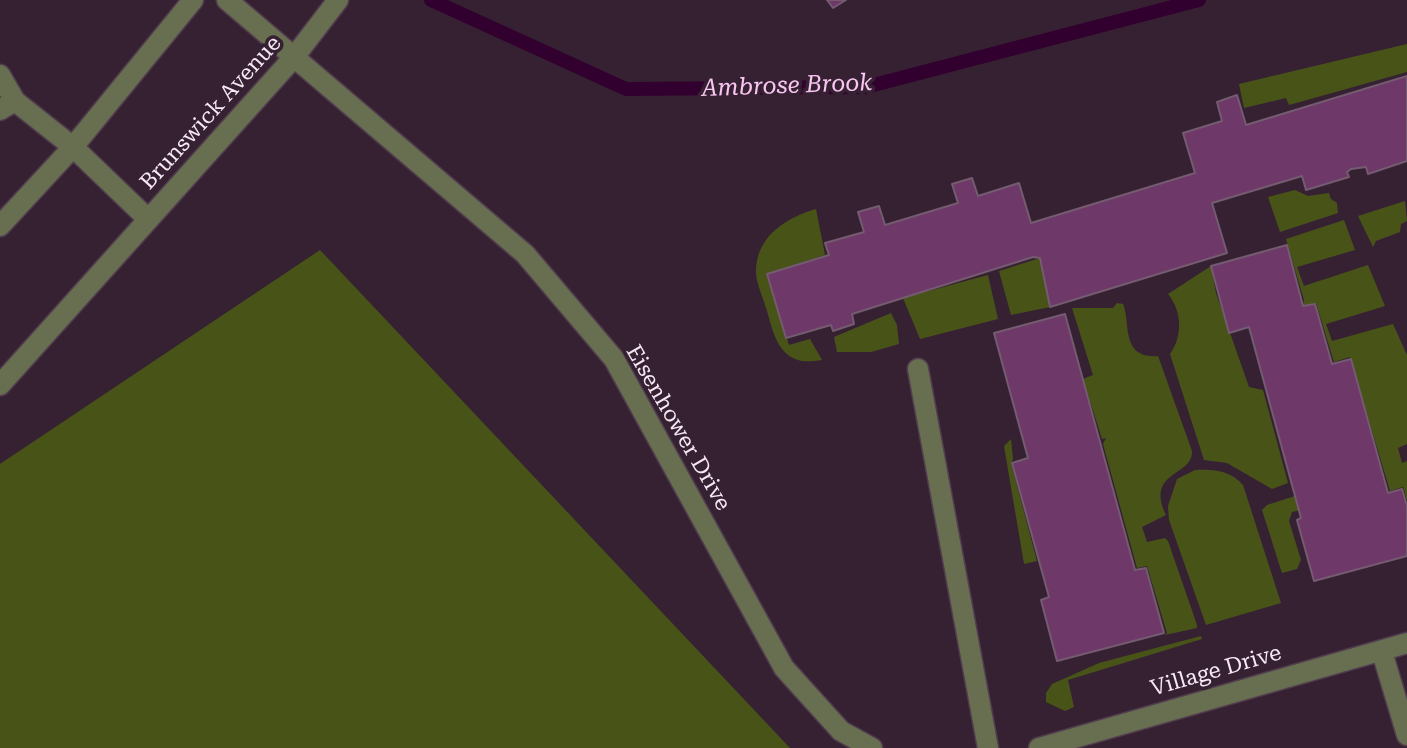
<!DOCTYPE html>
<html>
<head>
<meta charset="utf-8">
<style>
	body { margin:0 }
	canvas { display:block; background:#362133 }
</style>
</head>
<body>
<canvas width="1407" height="748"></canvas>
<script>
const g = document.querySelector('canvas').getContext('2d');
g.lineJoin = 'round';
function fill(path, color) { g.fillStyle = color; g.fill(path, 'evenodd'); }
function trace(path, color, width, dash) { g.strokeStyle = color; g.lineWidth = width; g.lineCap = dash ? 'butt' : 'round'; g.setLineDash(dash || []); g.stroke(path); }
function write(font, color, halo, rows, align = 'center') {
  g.font = font + ' "Roboto Serif",serif'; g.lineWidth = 7; g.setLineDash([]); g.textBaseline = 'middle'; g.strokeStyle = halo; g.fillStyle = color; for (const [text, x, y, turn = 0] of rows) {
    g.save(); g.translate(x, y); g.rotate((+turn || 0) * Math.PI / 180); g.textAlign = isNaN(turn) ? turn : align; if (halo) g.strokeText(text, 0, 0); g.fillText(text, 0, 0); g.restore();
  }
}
const green = new Path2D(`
	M1407 44V72L1289 105 1286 98 1244 108 1239 84Z
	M1295 190 1308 196 1329 193 1331 199 1337 203 1338 213 1280 232 1268 197Z
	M1405 201 1407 221 1401 224 1400 232 1376 241 1373 247 1358 216Z
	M816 209 825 255 766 274 789 345 810 339 822 360C810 362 797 363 787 354 774 343 771 323 766 308 763 297 756 283 756 272 756 236 786 218 816 209Z
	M1344 220 1355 250 1297 267 1304 286 1368 265 1385 306 1326 324 1332 341 1393 324 1407 355V444L1398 448 1402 463 1407 461V501L1403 487 1390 491 1350 357 1334 362 1316 303 1303 306 1304 300 1286 239Z
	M320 250 790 748H0V464Z
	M1040 258 1050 307 1011 315 999 271Z
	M1211 266 1216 293 1249 387 1263 390 1288 483 1272 489 1227 463 1204 460 1170 354C1183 336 1182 311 1168 294Z
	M988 275 998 319 920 339 903 298Z
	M1117 303 1123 304C1131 322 1120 359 1158 356L1192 451C1193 477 1145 470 1166 515L1142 527 1147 542 1165 538 1168 541 1197 625V628L1165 635 1167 633 1147 566 1137 568 1103 444 1106 438 1102 439 1083 379 1093 375 1072 308H1113Z
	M891 313 897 325 899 344 871 352H837L834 337Z
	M1011 439 1013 459 1011 463 1037 561 1024 564 1004 446Z
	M1195 470C1213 469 1230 470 1243 485L1281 603 1206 625 1169 520 1168 506 1177 479Z
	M1295 496 1306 509 1292 512 1289 521 1301 560 1297 569 1282 573 1262 510 1267 505Z
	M1201 636 1202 639 1068 680 1074 707 1065 711 1046 702V693L1052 684 1099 663Z`);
const stream = new Path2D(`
	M431 0 626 89 866 87 1199 0`);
const building = new Path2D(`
	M827 0H846L833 8Z
	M1407 76V161L1368 174 1366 167 1351 169 1347 172 1349 177 1306 190 1302 176 1212 203 1227 253 1050 307 1040 258 1033 257 852 314 854 324 833 331 831 325 786 338 767 274 829 255 825 243 864 232 858 212 879 206 885 225 958 203 952 184 972 178 978 196 1019 183 1031 223 1195 173 1183 133 1222 121 1217 102 1237 95 1246 125Z
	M1287 245 1303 306 1315 304 1332 364 1351 359 1388 493 1402 489 1407 506V556L1314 581 1297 520 1301 518 1249 327 1229 333 1211 266Z
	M1065 314 1135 570 1146 568 1164 633 1057 661 1041 600 1049 597 1012 463 1028 458 994 333Z`);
const service = new Path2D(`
	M0 75 15 101 0 110
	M15 101 73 147 148 219
	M918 369 988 748
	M1382 652 1407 735`);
const minor = new Path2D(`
	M227 0 525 254 614 359 784 668 841 731 872 748
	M0 226 73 147 193 0
	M0 385 295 56 338 0
	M1039 748 1407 643`);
const streetNames = [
	["Brunswick Avenue",211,113,-48],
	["Eisenhower Drive",678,428,60],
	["Village Drive",1216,671,-16]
];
const waterNames = [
	["Ambrose Brook",787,86,-2]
];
fill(green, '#485318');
trace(stream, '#32002f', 14);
fill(building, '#6e3868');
trace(building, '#745b70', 2);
trace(service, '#513d4e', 23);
trace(minor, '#513d4e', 23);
trace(service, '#686f51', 20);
trace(minor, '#686f51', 20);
write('22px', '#f6e8f4', '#362133', streetNames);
write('italic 24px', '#f8c6f1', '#362133', waterNames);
</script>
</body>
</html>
